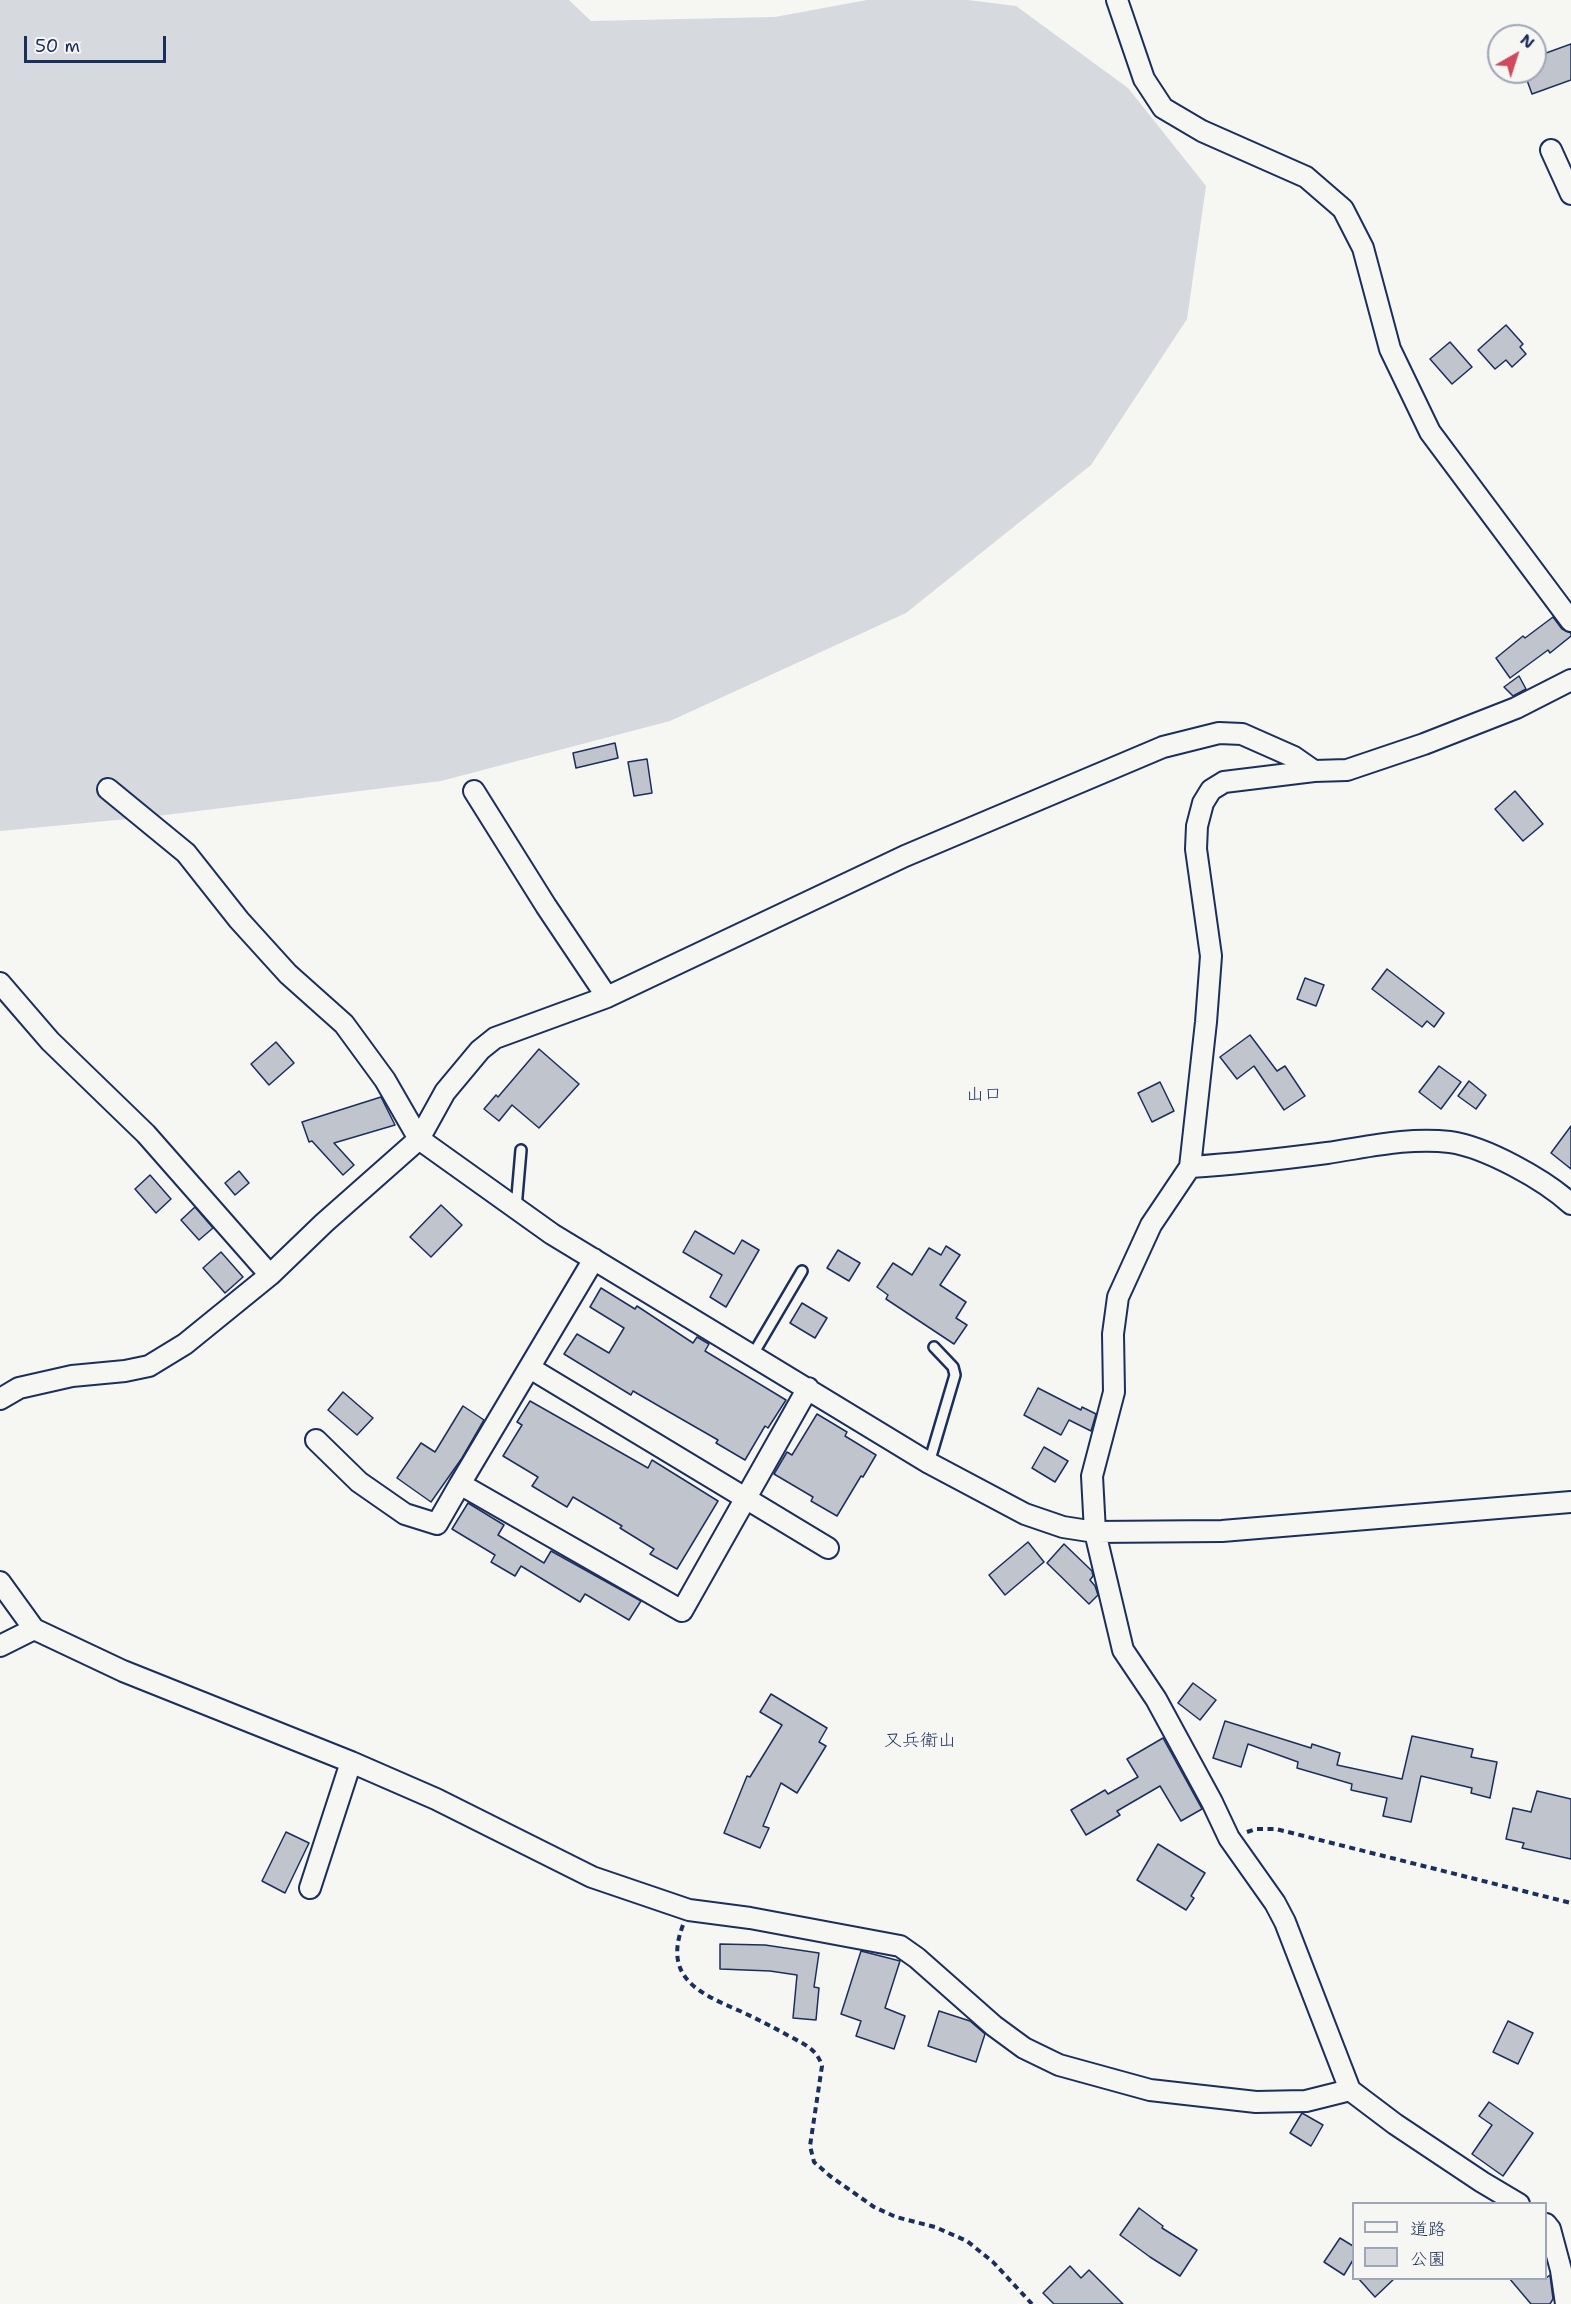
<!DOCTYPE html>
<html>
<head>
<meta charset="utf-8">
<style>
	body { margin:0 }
	#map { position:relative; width:1571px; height:2304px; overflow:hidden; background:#f6f6f2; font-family:"Shantell Sans","Klee One",sans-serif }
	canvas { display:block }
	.legend { position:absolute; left:1352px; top:2202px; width:195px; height:78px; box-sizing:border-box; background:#f6f6f2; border:2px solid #9ea6b7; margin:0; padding:8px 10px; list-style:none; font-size:18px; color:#1b2f5e }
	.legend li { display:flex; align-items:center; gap:12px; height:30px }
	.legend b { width:30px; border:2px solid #9ea6b7 }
	.north { position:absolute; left:1487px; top:24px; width:60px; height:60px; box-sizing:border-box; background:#f6f6f2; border:2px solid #9ea6b7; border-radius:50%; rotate:39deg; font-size:16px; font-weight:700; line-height:24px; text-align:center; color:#1b2f5e }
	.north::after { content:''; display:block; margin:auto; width:21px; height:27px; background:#d1495b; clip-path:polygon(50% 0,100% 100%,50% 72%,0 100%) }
	.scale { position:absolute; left:24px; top:36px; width:142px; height:27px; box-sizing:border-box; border:3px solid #1b2f5e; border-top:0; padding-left:8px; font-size:18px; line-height:21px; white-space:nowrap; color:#1b2f5e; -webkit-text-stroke:4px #f6f6f2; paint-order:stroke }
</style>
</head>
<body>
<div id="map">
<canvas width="1571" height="2304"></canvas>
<ul class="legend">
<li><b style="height:8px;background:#f6f6f2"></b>道路</li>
<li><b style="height:16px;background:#d6d9dd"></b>公園</li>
</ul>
<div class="north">N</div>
<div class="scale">50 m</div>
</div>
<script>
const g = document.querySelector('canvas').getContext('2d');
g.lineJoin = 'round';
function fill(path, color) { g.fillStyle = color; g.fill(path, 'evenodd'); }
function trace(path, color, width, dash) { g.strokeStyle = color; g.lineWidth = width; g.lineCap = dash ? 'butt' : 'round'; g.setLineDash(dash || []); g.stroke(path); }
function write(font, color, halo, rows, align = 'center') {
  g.font = font + ' "Shantell Sans","Klee One",sans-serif'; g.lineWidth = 5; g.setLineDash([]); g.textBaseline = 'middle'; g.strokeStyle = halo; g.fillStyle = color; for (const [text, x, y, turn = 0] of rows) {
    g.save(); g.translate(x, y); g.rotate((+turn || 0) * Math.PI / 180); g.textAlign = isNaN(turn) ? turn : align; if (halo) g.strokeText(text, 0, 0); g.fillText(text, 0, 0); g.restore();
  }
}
const green = new Path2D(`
	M0 0H569L591 21 775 17 867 0H968L1016 6 1128 88 1206 186 1187 319 1091 465 906 613 670 721 441 781 149 817 0 831Z`);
const building = new Path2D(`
	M1571 44V80L1532 94 1524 72H1535V57Z
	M1506 325 1523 344 1520 347 1526 354 1512 367 1506 360 1495 369 1478 350Z
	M1450 342 1472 367 1452 384 1430 359Z
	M1553 617 1562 629 1571 633V636L1550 653 1548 650 1510 678 1496 658 1523 636 1525 638Z
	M1519 676 1526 689 1513 696 1504 687Z
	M615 743 618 758 576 768 573 753Z
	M647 759 652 793 634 796 628 762Z
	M1515 791 1543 824 1523 841 1495 809Z
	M1387 969 1444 1013 1434 1027 1427 1021 1422 1027 1372 989Z
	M1305 978 1324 985 1316 1006 1297 999Z
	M1250 1035 1277 1071 1285 1066 1305 1096 1284 1110 1254 1066 1237 1079 1220 1057Z
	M276 1042 294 1063 269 1085 251 1064Z
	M539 1049 579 1084 539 1128 512 1105 499 1121 484 1109 496 1095 498 1097Z
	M1439 1066 1461 1082 1441 1109 1419 1092Z
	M1469 1081 1486 1095 1476 1109 1458 1096Z
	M1160 1082 1174 1111 1152 1122 1138 1093Z
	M381 1097 395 1125 334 1143 354 1165 343 1175 312 1141 309 1142 302 1122Z
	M1571 1126V1169L1551 1153Z
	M239 1171 249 1183 235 1195 225 1183Z
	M150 1175 171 1199 156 1213 135 1189Z
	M441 1205 462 1225 431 1257 410 1237Z
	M195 1207 213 1228 199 1240 181 1220Z
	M695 1231 734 1254 742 1240 759 1250 726 1307 710 1297 722 1275 683 1252Z
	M946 1246 960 1255 940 1285 966 1302 956 1318 967 1325 954 1344 886 1299 888 1295 877 1287 893 1263 912 1275 929 1248 941 1255Z
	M838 1250 860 1263 849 1281 827 1268Z
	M221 1252 243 1277 225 1293 203 1268Z
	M601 1288 635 1309 637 1306 693 1343 697 1337 709 1344 705 1351 786 1400 768 1428 765 1426 745 1460 716 1443 718 1440 671 1413 633 1391 631 1395 564 1354 577 1334 609 1353 624 1328 590 1307Z
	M802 1303 827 1318 815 1338 790 1323Z
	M1038 1388 1081 1410 1082 1407 1096 1414 1091 1431 1069 1420 1061 1435 1024 1415Z
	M343 1392 373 1418 357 1435 328 1410Z
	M530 1401 648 1468 652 1460 718 1501 677 1569 650 1554 654 1549 620 1528 622 1526 573 1497 567 1507 532 1486 538 1477 503 1456 522 1425 517 1422Z
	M463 1406 484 1420 462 1458 431 1502 397 1478 421 1443 435 1452Z
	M817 1414 847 1432 845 1436 876 1455 863 1477 861 1476 837 1516 811 1501 813 1497 774 1474 787 1452 792 1455Z
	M1044 1447 1068 1461 1055 1482 1032 1468Z
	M468 1503 504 1525 498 1535 544 1563 551 1551 641 1601 629 1620 585 1594 580 1602 521 1566 515 1576 491 1562 495 1555 452 1529Z
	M1028 1542 1044 1562 1005 1595 989 1575Z
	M1064 1544 1092 1571 1093 1576 1090 1580 1095 1586 1098 1595 1089 1604 1047 1563Z
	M1193 1683 1216 1700 1200 1720 1178 1703Z
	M771 1694 827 1728 819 1742 826 1746 797 1793 781 1783 763 1826 769 1828 760 1848 724 1833 747 1776 750 1777 782 1725 760 1712Z
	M1225 1721 1311 1748 1312 1744 1340 1753 1337 1765 1402 1779 1412 1736 1473 1749 1471 1757 1497 1762 1490 1798 1471 1793 1472 1788 1421 1776 1411 1822 1383 1816 1387 1798 1351 1790 1352 1784 1297 1768 1298 1762 1248 1744 1241 1767 1213 1758Z
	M1163 1738 1202 1809 1181 1821 1160 1786 1117 1811 1120 1815 1086 1835 1071 1810 1105 1790 1108 1794 1138 1777 1127 1759Z
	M1537 1791 1571 1799V1859L1522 1848 1524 1843 1506 1839 1513 1808 1531 1812Z
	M286 1832 309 1843 285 1893 262 1881Z
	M1158 1844 1205 1873 1191 1896 1194 1898 1186 1910 1137 1880Z
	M720 1944 765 1945 819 1953 814 1987 819 1988 816 2020 793 2018 797 1975 770 1971 720 1969Z
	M861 1951 900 1961 885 2008 905 2016 894 2049 856 2036 861 2021 841 2014Z
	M939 2011 970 2021 985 2034 976 2062 928 2046Z
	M1508 2021 1533 2033 1518 2064 1493 2052Z
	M1489 2102 1533 2133 1503 2176 1472 2154 1492 2125 1479 2116Z
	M1302 2113 1323 2125 1311 2146 1290 2133Z
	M1139 2208 1163 2226 1162 2228 1197 2250 1180 2276 1150 2257 1120 2235Z
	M1340 2238 1353 2246V2260L1344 2275 1324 2262Z
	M1070 2266 1081 2278 1089 2270 1123 2304H1054L1043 2293Z
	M1550 2275 1553 2299 1550 2304H1531L1509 2278H1546Z
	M1358 2278H1395L1375 2297Z`);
const path = new Path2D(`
	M1247 1832 1256 1829H1276L1571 1903
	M683 1925C663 1977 698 1993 740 2011 757 2019 773 2027 789 2036 804 2044 817 2049 822 2066L810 2146 814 2162 830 2176 874 2207 896 2217 935 2227 967 2241 993 2262 1032 2304`);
const service = new Path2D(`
	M516 1208 521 1150
	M752 1356 802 1271
	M929 1463 955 1375 953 1367 934 1347`);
const minor = new Path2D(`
	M1117 0 1144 79 1163 108 1202 131 1306 177 1343 209 1363 248 1390 349 1430 432 1571 621
	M1551 150 1571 194
	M108 789 186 853 239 920 288 974 344 1024 385 1080 419 1139 552 1234 929 1463 1025 1514 1063 1527 1095 1532 1222 1531 1571 1502
	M474 791 546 906 607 997
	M0 983 50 1041 146 1134 270 1275
	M1190 1167C1236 1164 1281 1159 1327 1153 1368 1147 1408 1137 1450 1142 1486 1147 1545 1180 1571 1204
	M594 1259 460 1484 682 1611 808 1388
	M530 1368 828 1548
	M0 1399 19 1388 72 1376 125 1371 149 1366 185 1344 270 1275 324 1223 419 1139 445 1092 480 1050 495 1038 607 997 905 856 1163 747 1219 733 1242 734 1294 757 1314 771
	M316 1440 359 1482 405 1514 437 1524 460 1484
	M0 1582 34 1629 123 1671 351 1762 436 1799 592 1877 689 1910 750 1918 900 1946 917 1958 994 2026 1024 2048 1059 2065 1150 2090 1256 2102 1306 2101 1350 2090
	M0 1646 34 1629
	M310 1888 351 1762
	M1519 2204 1482 2182 1395 2124 1350 2090 1285 1922 1275 1903 1229 1838 1212 1802 1156 1699 1123 1650 1095 1532 1092 1476 1114 1392 1113 1334 1118 1297 1151 1225 1190 1167 1206 1022 1211 956 1196 849 1197 826 1203 803 1211 790 1224 782 1314 771 1347 770 1424 744 1516 708 1571 680
	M1546 2224 1550 2229 1561 2270 1566 2304`);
const neighbourhoodNames = [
	["山口",984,1095],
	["又兵衛山",920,1741]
];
fill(green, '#d6d9dd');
fill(building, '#c0c4cd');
trace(building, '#1b2f5e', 1.5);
trace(service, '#1b2f5e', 14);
trace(minor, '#1b2f5e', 24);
trace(path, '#1b2f5e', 4, [6, 4.5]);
trace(service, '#f6f6f2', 9);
trace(minor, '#f6f6f2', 20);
write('18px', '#1b2f5e', '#f6f6f2', neighbourhoodNames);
</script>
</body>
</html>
